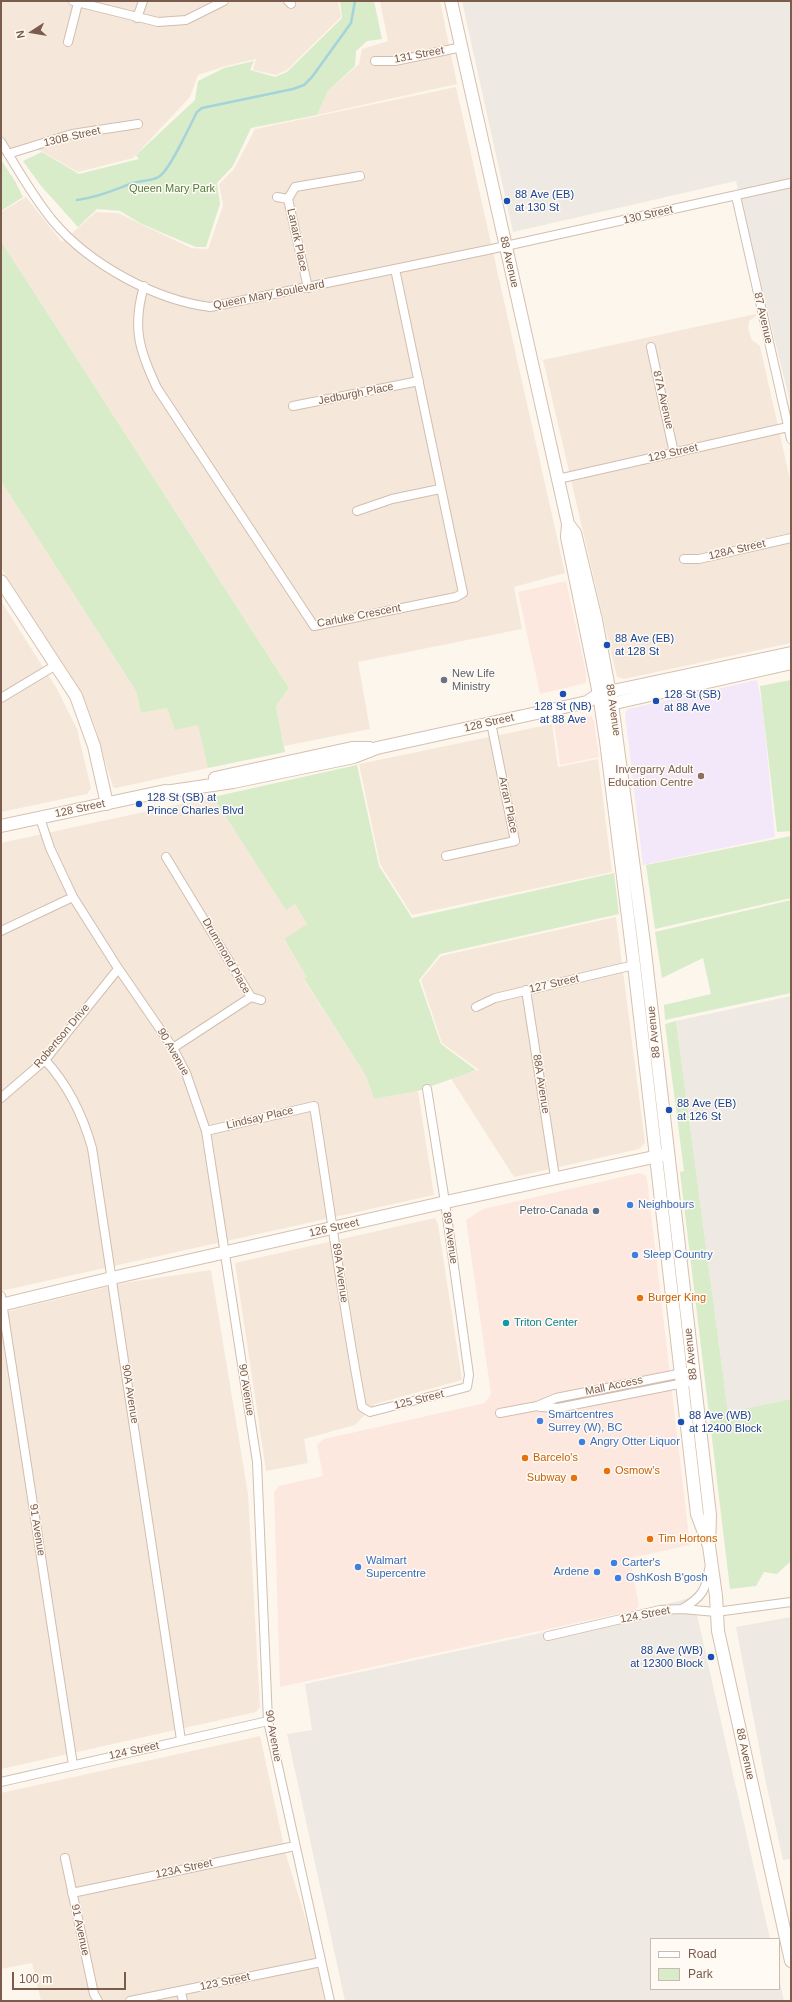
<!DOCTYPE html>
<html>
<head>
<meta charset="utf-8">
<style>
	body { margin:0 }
	#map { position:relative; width:792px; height:2002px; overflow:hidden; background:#fdf6ec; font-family:Helvetica,sans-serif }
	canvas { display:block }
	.frame { position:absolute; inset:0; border:2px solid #7a5c4d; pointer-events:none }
	.legend { position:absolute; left:650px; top:1938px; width:130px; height:52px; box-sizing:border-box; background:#fffaf3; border:1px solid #cabbb1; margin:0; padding:5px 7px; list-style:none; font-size:12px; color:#7a5c4d }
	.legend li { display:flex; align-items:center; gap:8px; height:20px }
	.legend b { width:20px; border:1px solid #cabbb1 }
	.north { position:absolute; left:12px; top:12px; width:40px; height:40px; -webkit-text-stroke:3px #fffaf3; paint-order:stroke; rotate:258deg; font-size:11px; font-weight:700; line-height:16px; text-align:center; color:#7a5c4d }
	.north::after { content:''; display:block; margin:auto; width:14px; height:18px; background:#7a5c4d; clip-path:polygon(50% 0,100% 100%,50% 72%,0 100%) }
	.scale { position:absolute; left:12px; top:1972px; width:114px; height:18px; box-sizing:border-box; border:2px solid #7a5c4d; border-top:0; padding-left:5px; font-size:12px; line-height:14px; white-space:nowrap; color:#7a5c4d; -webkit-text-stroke:3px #fffaf3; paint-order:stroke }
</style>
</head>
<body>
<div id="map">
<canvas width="792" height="2002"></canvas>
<div class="frame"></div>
<ul class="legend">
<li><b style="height:5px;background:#fff"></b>Road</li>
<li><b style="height:11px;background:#d8ecc9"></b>Park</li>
</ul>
<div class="north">N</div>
<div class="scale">100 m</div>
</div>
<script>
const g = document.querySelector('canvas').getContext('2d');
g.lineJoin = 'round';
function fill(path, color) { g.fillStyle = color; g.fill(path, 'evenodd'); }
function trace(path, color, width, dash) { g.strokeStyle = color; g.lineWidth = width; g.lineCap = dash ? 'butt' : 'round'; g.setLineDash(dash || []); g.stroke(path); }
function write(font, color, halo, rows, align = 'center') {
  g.font = font + ' Helvetica,sans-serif'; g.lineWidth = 3; g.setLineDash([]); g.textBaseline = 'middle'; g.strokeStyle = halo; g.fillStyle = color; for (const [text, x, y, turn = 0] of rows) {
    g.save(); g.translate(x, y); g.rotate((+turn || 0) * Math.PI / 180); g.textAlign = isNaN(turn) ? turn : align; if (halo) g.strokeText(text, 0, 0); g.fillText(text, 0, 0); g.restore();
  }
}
const residential = new Path2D(`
	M1 1H338L341 17 287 70 276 75 253 70 256 59 226 66 198 75 190 97 133 158 78 172 27 143 1 157Z
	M380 1H440L457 84 317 115 328 91 359 64 362 49 388 41Z
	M456 87 565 573 514 587 522 629 358 662 370 729 284 746 276 706 289 688 1 241V212L26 197 62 242 96 212 118 213 191 248 208 249 223 206 219 184 234 169 255 129Z
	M756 314V316L749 321 748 329 752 340 760 346 791 484V643L624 679 617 677 543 360Z
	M1 481 136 691 141 713 167 708 199 724 208 768 116 788 113 787 96 730 82 693 1 568Z
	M1 601 57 689 77 729 91 788 87 794 1 812Z
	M552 724 558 767 598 759 612 872 412 915 380 864 359 764Z
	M213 797 286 909 295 904 307 924 284 940 308 977 304 980 366 1076 374 1099 418 1091 434 1195 1 1291V843Z
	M616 917 645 1143 639 1149 514 1177 450 1077 479 1070 442 1043 421 980 441 956Z
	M435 1218 438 1224 462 1380 375 1404 355 1425 304 1439 308 1463 266 1471 235 1263Z
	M211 1270 248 1494 260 1707 256 1712 1 1769V1313L123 1283Z
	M260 1736 286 1855 315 1949 324 2001H41L32 1963 1 1969V1793Z`);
const commercial = new Path2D(`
	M566 581 586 672V683L540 694 518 592Z
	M591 716 594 721 599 757 560 765 554 723Z
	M639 1173 645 1175 647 1179 690 1545 630 1558 639 1606 636 1610 280 1687 274 1492 279 1486 323 1476 317 1445 324 1439 485 1403 491 1394 466 1220 483 1209Z`);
const industrial = new Path2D(`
	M462 1H791V406L736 181 513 232Z
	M791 996V1399L728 1412 676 1021Z
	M693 1597 770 1939H651V1989H779V1977L784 2001H345L287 1734 312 1730 305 1684 638 1612Z
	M791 1617V1859L783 1860 766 1783 736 1627Z`);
const education = new Path2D(`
	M757 680 763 710 775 837 643 865 625 714 626 711 628 709Z`);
const green = new Path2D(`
	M340 1H374L382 39 367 41 356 51 355 66 328 91 317 115 251 128 233 166 217 183 220 204 206 247H196L165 234 140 223 120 211 97 209 78 227 41 186 23 161 42 152 79 174 139 159 136 155 195 100 198 81 224 68 254 61 250 70 275 77 287 72 342 18Z
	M1 160 15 181 23 197 1 211Z
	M1 241 289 688 276 706 285 752 208 768 198 725 175 730 167 708 141 713 136 691 1 481Z
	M791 680V831L777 832 760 686Z
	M357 765 379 866 412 918 614 873 619 914 440 954 419 980 441 1044 476 1070 418 1091 374 1099 366 1076 304 979 307 977 284 939 307 924 295 904 286 910 213 797Z
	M791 836V898L655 929 646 865Z
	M791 900V993L665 1020 664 1005 711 994 703 958 662 978 655 932Z
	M676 1021 728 1412 791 1399V1561L777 1574 764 1572 756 1586 730 1589 680 1172 684 1171 665 1024Z`);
const stream = new Path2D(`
	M77 200C98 197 111 191 130 184 139 180 152 182 160 176 171 168 189 127 197 112L202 108 293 89 304 85 312 77 351 23 355 1`);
const street = new Path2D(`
	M73 1 158 22 186 20 224 1
	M288 1 291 4
	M137 18 143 1
	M68 42 78 3
	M375 61H395L462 47
	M1 142C17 168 33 197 53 221 89 264 155 300 210 307L492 249 791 183
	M8 154 72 134 138 124
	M736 196 791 439
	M277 197 288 199
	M144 286C132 327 139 350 157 388L314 626 456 597 463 593 395 269
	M308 288 288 199 295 187 360 176
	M651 347 674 453
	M293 406 419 381
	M558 479 788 427
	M357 511 392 499 440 489
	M684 559H699L791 538
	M1 698 56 665
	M40 818 50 848 73 897 116 965 173 1048 186 1073 206 1131 257 1462 268 1721 330 2001
	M446 856 515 841 491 723
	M166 857 251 997 173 1048
	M1 931 73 897
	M526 990 555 1177
	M251 997 261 1000
	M476 1007 495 998 634 965
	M45 1060C68 1085 83 1116 92 1148L181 1740
	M1 1098 45 1060 118 969
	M206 1131 314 1106C330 1206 343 1307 362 1407L370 1412 467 1387 469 1375 445 1202 427 1089
	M1 1296 73 1765
	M540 1407 558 1408 694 1381
	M500 1413 537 1406 556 1398 693 1371
	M682 1609C702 1597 706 1590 709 1569
	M548 1636 660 1610 682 1609 716 1612 791 1602
	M1 1782 268 1721
	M65 1858 94 1994 98 2001
	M72 1893 295 1846
	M181 1992 183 2001
	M130 2001 321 1962`);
const secondary = new Path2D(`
	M451 1 568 524 567 537 599 694 606 741 634 965 697 1514 709 1546
	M568 524 575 533 596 620 612 704 644 943 710 1515 709 1546 716 1596 718 1631 791 1961
	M1 581 76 696 94 746 107 804
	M606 705 791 663
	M215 778 352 748H370
	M158 793 233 782 354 757 377 748 587 702 599 694 791 653
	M1 826 165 791
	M1 1305 112 1278 455 1200 663 1155`);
const markers = [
	[507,201,4,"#1a4fb4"],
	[607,645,4,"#1a4fb4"],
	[444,680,4,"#6b7280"],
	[563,694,4,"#1a4fb4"],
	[656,701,4,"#1a4fb4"],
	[701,776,4,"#8d6e63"],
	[139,804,4,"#1a4fb4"],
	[669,1110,4,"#1a4fb4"],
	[630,1205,4,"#3f7fe0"],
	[596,1211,4,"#5c6f8a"],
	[635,1255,4,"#3f7fe0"],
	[640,1298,4,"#e8710a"],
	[506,1323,4,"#0f9aa8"],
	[540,1421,4,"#3f7fe0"],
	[681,1422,4,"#1a4fb4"],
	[582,1442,4,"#3f7fe0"],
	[525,1458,4,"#e8710a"],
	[607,1471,4,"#e8710a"],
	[574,1478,4,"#e8710a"],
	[650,1539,4,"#e8710a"],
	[614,1563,4,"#3f7fe0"],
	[358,1567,4,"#3f7fe0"],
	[597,1572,4,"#3f7fe0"],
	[618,1578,4,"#3f7fe0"],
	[711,1657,4,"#1a4fb4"]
];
const streetNames = [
	["131 Street",419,55,-11],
	["130B Street",72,137,-13],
	["130 Street",648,215,-13],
	["Lanark Place",297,240,78],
	["88 Avenue",509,262,77],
	["Queen Mary Boulevard",269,295,-11],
	["87 Avenue",763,318,77],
	["Jedburgh Place",356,394,-11],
	["87A Avenue",663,400,77],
	["129 Street",673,453,-13],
	["128A Street",737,550,-13],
	["Carluke Crescent",359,616,-11],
	["88 Avenue",613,710,82],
	["128 Street",489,723,-13],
	["Arran Place",508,805,78],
	["128 Street",80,809,-12],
	["Drummond Place",226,956,60],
	["127 Street",554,984,-13],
	["88 Avenue",654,1032,-96],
	["Robertson Drive",62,1036,-50],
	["90 Avenue",173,1052,60],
	["88A Avenue",541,1084,81],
	["Lindsay Place",260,1118,-13],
	["126 Street",334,1228,-13],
	["89 Avenue",450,1238,82],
	["89A Avenue",340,1273,82],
	["88 Avenue",691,1354,-96],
	["Mall Access",614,1386,-12],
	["90 Avenue",246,1390,81],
	["90A Avenue",130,1394,81],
	["125 Street",419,1400,-14],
	["91 Avenue",37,1530,81],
	["124 Street",645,1615,-11],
	["90 Avenue",273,1736,80],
	["124 Street",134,1751,-12],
	["88 Avenue",745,1754,78],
	["123A Street",184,1869,-12],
	["91 Avenue",80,1930,78],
	["123 Street",225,1982,-12]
];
const parkNames = [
	["Queen Mary Park",172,189]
];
const transitNames = [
	["88 Ave (EB)",515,195],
	["at 130 St",515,208],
	["88 Ave (EB)",615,639],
	["at 128 St",615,652],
	["128 St (SB)",664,695],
	["at 88 Ave",664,708],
	["128 St (NB)",563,707,"center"],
	["at 88 Ave",563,720,"center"],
	["128 St (SB) at",147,798],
	["Prince Charles Blvd",147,811],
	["88 Ave (EB)",677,1104],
	["at 126 St",677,1117],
	["88 Ave (WB)",689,1416],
	["at 12400 Block",689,1429],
	["88 Ave (WB)",703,1651,"right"],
	["at 12300 Block",703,1664,"right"]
];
const worshipNames = [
	["New Life",452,674],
	["Ministry",452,687]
];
const educationNames = [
	["Invergarry Adult",693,770],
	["Education Centre",693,783]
];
const shopNames = [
	["Neighbours",638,1205],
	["Sleep Country",643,1255],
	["Smartcentres",548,1415],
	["Surrey (W), BC",548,1428],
	["Angry Otter Liquor",590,1442],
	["Walmart",366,1561],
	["Supercentre",366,1574],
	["Carter's",622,1563],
	["Ardene",589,1572,"right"],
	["OshKosh B'gosh",626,1578]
];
const serviceNames = [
	["Petro-Canada",588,1211]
];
const foodNames = [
	["Burger King",648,1298],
	["Barcelo's",533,1458],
	["Osmow's",615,1471],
	["Subway",566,1478,"right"],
	["Tim Hortons",658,1539]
];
const cultureNames = [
	["Triton Center",514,1323]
];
fill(residential, '#f5e8da');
fill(commercial, '#fde8e0');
fill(industrial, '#efe9e4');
fill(education, '#f3e8fa');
fill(green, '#d8ecc9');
trace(stream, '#a5d3da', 2.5);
trace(street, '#d1beb0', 10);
trace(secondary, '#d6c0b0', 14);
trace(street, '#fff', 8);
trace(secondary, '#fff', 12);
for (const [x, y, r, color] of markers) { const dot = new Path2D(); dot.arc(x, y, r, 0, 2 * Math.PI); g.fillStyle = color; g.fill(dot); trace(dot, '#fffaf3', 1.5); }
write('11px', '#7a5c4d', '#fffaf3', streetNames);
write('11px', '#537a41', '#fffaf3', parkNames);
write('11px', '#164399', '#fffaf3', transitNames, 'left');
write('11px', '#5b616d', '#fffaf3', worshipNames, 'left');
write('11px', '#785e54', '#fffaf3', educationNames, 'right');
write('11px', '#366cbe', '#fffaf3', shopNames, 'left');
write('11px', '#4e5e75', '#fffaf3', serviceNames, 'right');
write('11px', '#c56008', '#fffaf3', foodNames, 'left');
write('11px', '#0d838f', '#fffaf3', cultureNames, 'left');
</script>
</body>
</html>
